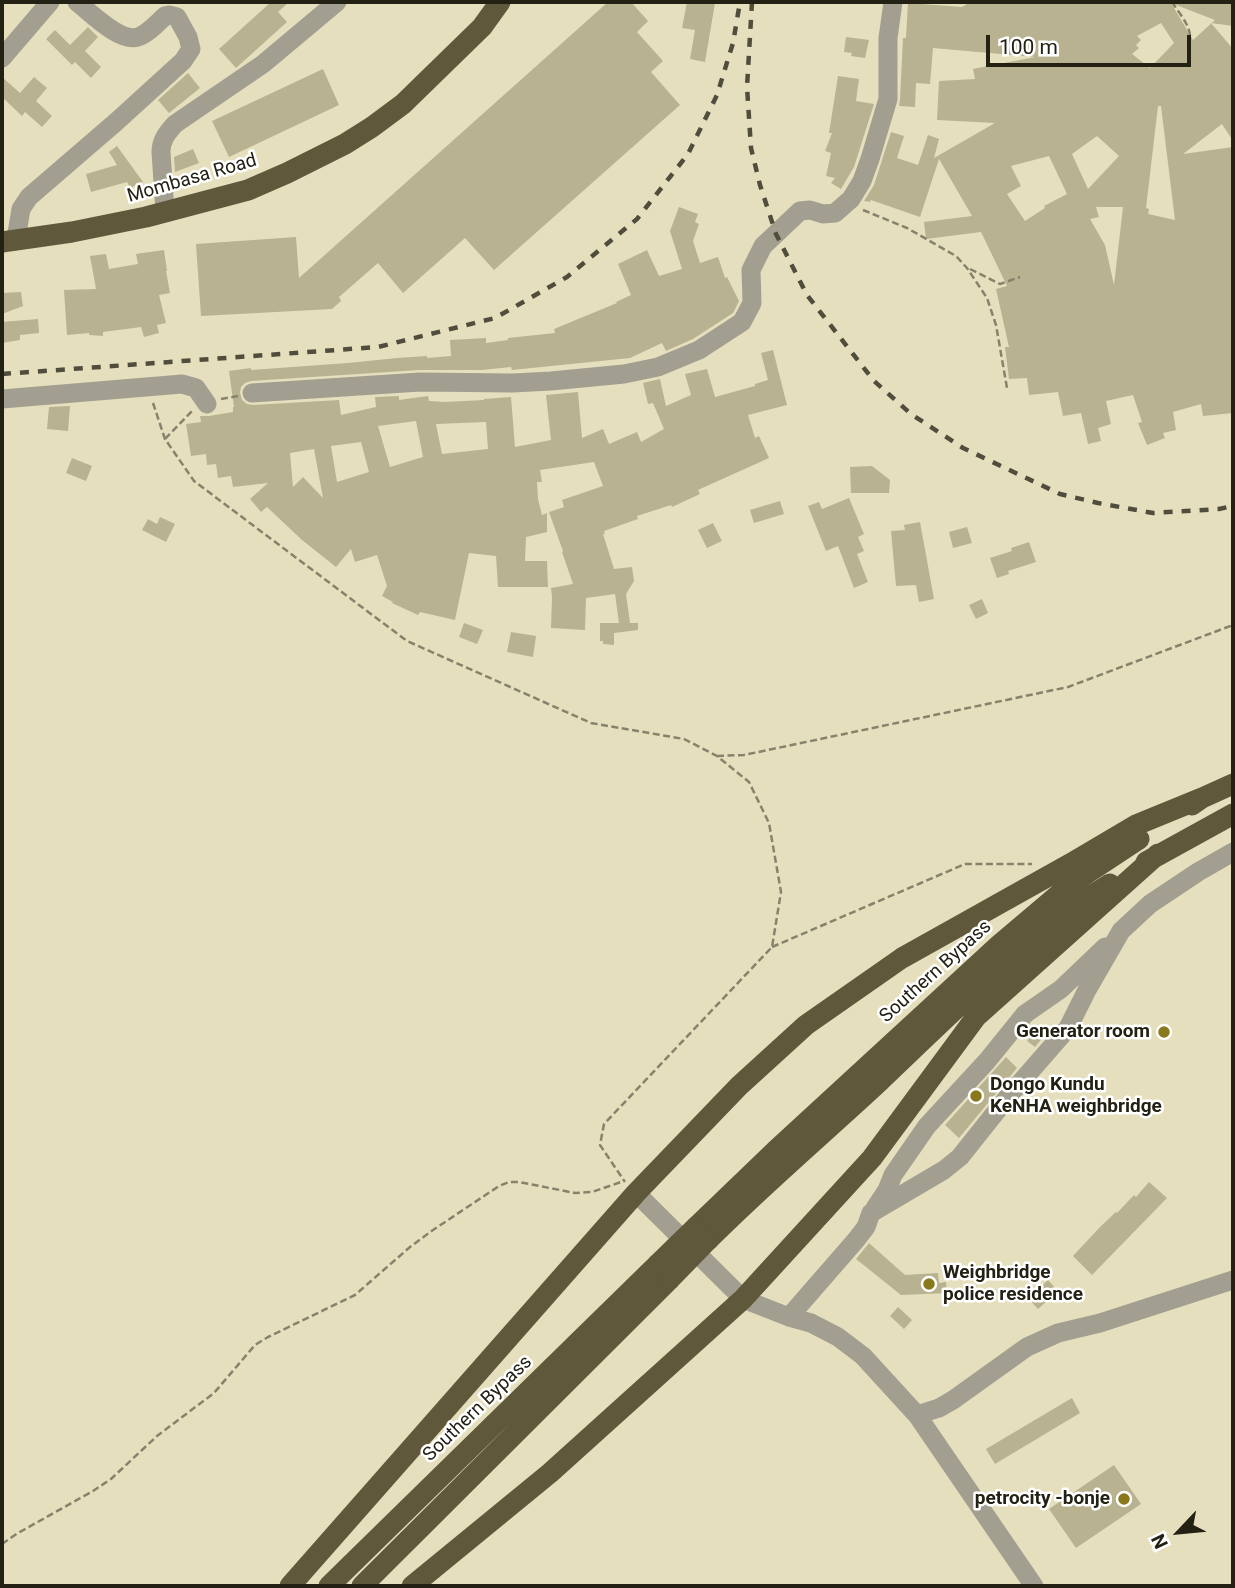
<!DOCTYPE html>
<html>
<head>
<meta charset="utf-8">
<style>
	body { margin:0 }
	#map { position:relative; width:1235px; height:1588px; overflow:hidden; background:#e6dfbe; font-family:Roboto,sans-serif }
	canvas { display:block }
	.frame { position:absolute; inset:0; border:4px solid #232014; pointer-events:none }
	.north { position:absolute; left:1144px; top:1497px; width:70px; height:70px; -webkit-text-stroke:5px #fff; paint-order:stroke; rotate:244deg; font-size:19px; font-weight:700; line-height:28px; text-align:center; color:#232014 }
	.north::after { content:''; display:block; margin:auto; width:24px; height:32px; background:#232014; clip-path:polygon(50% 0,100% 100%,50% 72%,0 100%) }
	.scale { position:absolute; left:986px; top:35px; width:205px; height:32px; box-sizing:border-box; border:4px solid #232014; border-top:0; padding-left:9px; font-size:21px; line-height:24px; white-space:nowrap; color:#232014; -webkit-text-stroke:5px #fff; paint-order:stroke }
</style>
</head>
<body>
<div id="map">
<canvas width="1235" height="1588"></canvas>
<div class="frame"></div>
<div class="north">N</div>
<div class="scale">100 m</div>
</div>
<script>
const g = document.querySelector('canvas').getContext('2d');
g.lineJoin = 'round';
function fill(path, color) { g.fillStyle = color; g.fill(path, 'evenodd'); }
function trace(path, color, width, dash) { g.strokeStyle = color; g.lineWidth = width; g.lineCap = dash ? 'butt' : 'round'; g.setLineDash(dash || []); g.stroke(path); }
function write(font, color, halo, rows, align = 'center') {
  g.font = font + ' Roboto,sans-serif'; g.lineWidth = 5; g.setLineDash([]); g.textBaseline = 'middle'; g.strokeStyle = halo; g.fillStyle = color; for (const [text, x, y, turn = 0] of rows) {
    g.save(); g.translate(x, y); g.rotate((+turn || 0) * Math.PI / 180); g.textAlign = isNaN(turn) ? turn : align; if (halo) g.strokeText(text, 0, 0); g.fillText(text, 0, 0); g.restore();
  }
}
const building = new Path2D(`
	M271 2H289L278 12 287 22 236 68 219 49Z
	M608 2H631L648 21 637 32 663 61 651 72 680 105 494 270 465 238 403 293 378 263 339 297 341 301 332 309 201 316 196 244 296 237 299 278Z
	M687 2 715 3 705 62 690 59 695 30 682 28Z
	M970 2H1233V26L1211 23 1233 49V141L1222 124 1183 154 1233 147V208H1232L1233 413 1203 416 1201 404 1173 412 1176 430 1163 433 1165 438 1147 445 1138 423 1142 422 1133 395 1106 401 1111 424 1098 428 1101 441 1088 444 1081 413 1063 416 1058 392 1029 395 1027 378 1009 379 1005 347H1009L996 289 1007 286 981 232 926 239 924 222 972 216 939 159 920 217 871 200 870 202 864 201 874 185 891 132 904 136 897 158 918 165 928 135 939 139 934 158 995 123 937 120 939 81 975 79 973 69 1035 57 933 48 930 84 916 83 915 107 899 106 900 99 903 38H906L908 3 962 7ZM1171 3 1215 20 1193 40ZM1161 23 1174 43 1150 68 1132 54 1139 48 1136 45 1141 40 1137 36ZM1158 106H1161L1175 220 1148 214 1149 209 1146 208ZM1097 136 1119 156 1088 189 1072 154ZM1049 156 1067 194 1044 206 1045 208 1025 221 1007 194 1021 186 1011 166ZM1096 207H1123L1114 285 1105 245 1090 219 1099 217Z
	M88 27 98 37 85 51 101 67 91 78 75 62 72 65 46 39 55 30 70 45Z
	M846 37 869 40 865 58 851 56 852 53 844 52Z
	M323 69 339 105 229 157 212 121Z
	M188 73 200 88 169 113 158 100Z
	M838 76 859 79 856 101 874 104 854 167 841 189 831 183 835 178 826 176 831 153 825 151 832 133H829Z
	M2 77 20 93 34 77 47 88 36 101 52 116 42 127 25 112 22 116 2 97Z
	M117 146 143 182 130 188 127 182 91 192 86 174 117 165 109 152Z
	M193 149 199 163 175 172 174 157Z
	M679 207 698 214 695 222 699 224 693 241 700 263 718 257 725 278 727 277 739 301 733 313 693 339 666 351 662 343 630 358 512 370 511 367 482 370H419L251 381 245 383 241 387 240 393 242 400 247 404 253 405 339 400 341 415 376 407 375 397 399 396V400L428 396 429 401 445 402 484 400V399L511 397 515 447 551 440 546 395 578 392 582 438 603 429 609 444 637 432 641 442 664 429 653 403 648 404 643 383 660 379 666 406 691 395 685 374 707 369 715 397 755 386V384L768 380 761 353 773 350 787 405 748 415 755 438 759 436 769 458 698 490 700 494 672 507 671 505 637 516 638 519 604 531 605 534H603L614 569 632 567 634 581 626 594 630 623H638V630L614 633V645L603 644V641H600V623H619L615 594 586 598 585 630 551 628 552 597 551 588 573 584 562 552 563 551 549 512 564 507 562 500 603 486 594 462 540 470 542 482H537L538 499 542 515 547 513V532L526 537 525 561H547L548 587H498L496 556 469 553 455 620 420 612 418 615 392 603 393 602 382 596 387 586 377 555 355 562 351 549 336 567 302 540 267 507 261 512 250 499 268 483 233 487 231 476 218 478 216 464 207 465 206 454 191 456 186 424 201 422 200 416H209L233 412V407H234L229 371 251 368V370L348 363 397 358 427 356V358L451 356 450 340 486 338V343L508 340V338L555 333 554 329 617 303 616 302 631 295 618 264 647 250 659 276 682 269 670 231ZM416 421 423 457 390 467 378 426ZM486 422 488 449 442 454 436 424ZM361 442 369 472 337 482 331 446ZM314 449 323 498 303 477 293 487 290 453Z
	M164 250 167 271H166L170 293 159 295 166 323 157 325 159 333 144 337 141 327 103 332V336L89 335V333L67 335 64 290 96 289 90 256 106 254 109 269 138 264 136 254Z
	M21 292 23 306 2 314V293Z
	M38 319 39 333 20 335V340L2 343V322Z
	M70 406 68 431 47 429 49 407Z
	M72 458 92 466 86 481 66 473Z
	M872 466 890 480 889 493H851L850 467Z
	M849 498 864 534 858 537 864 551 857 554 868 582 854 588 838 546 826 551 808 506 819 502 822 509Z
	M780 501 784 514 754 523 750 510Z
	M160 517 175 524 166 542 142 530 148 519 157 524Z
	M920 522 934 599 919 602 916 585 896 586 891 531 905 530 904 525Z
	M713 523 722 541 707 548 698 530Z
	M967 527 972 543 953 548 949 532Z
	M1029 542 1036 562 1008 571 1009 574 997 578 990 558 1012 551 1011 548Z
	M982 599 988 613 976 619 969 605Z
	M464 623 483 630 477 644 459 637Z
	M511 632 536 636 533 657 507 652Z
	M1036 1029 1044 1036 1035 1047 1027 1041Z
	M1006 1057 1017 1068 959 1138 945 1125Z
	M1149 1182 1167 1198 1092 1275 1073 1256 1101 1226 1116 1212 1117 1213 1134 1195 1136 1197Z
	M869 1243 905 1275 938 1273 939 1283 946 1282 947 1293 901 1295 856 1259Z
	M1048 1280 1058 1291 1038 1309 1028 1298Z
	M898 1307 912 1320 904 1329 890 1316Z
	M1072 1398 1080 1413 995 1464 986 1449Z
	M1114 1465 1141 1504 1076 1548 1049 1509Z`);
const path = new Path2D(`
	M1172 2C1180 15 1197 32 1187 47
	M863 210 907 228 956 256 967 268 987 298 996 325 1007 388
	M970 269 1000 284 1020 277
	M221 399 238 396
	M153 403 165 439 194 481 407 641 591 723 684 739 717 756 749 782 769 823 781 892 772 947 604 1124 600 1145 625 1182
	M165 439 192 411
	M717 756 744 755 1068 687 1233 625
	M772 947 965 864H1032
	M2 1544 18 1533 93 1491 111 1479 157 1436 214 1393 255 1345 268 1337 355 1295 410 1247 433 1230 499 1186 509 1182H519L575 1193 592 1192 621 1182`);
const minor = new Path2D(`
	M2 58 50 2
	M165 212 161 152C161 140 167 133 175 124L263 64 337 2
	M16 239 21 209 29 197 116 122 183 61 191 49 188 37 177 17 169 15 165 16C157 23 148 34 138 37 120 43 91 13 77 2
	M252 393 420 382 513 383 551 381 624 374 658 367 699 350 742 322 752 303 751 270 763 246 800 211 810 210 823 214 835 213 851 199 862 181 870 159 888 99V38L893 2
	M2 399 182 384 196 388 207 404
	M636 1193 743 1299 789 1317 811 1323 838 1337 863 1356 917 1415 1034 1586
	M875 1208 887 1190 893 1175 927 1126 987 1061 1025 1014 1061 989 1105 947
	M789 1317 856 1240 866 1227 871 1213 944 1170 960 1157 1007 1098 1068 1028 1087 990 1121 931 1150 904 1198 872 1233 852
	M917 1415 939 1408 953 1400 1027 1347 1058 1333 1100 1323 1233 1280`);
const highway = new Path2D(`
	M2 242 72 232 146 217 248 190 287 173 345 144 372 127 403 104 482 27 500 2
	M1192 805 1202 798 1233 784
	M1146 862 1233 814
	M696 1227 775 1151 999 945 1064 890 1089 872 1139 839
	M708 1240C763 1185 823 1134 880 1081 953 1012 1024 938 1110 884
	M290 1586 636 1193 739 1086 806 1025 902 958 1070 864 1136 825 1202 798
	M329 1586 658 1264
	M362 1586 670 1279
	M412 1586 550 1473 743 1299 872 1158 976 1017 1158 854`);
const rail = new Path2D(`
	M752 2 747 87 751 148 760 185 776 234 807 295 874 381 911 414 963 448 1060 494 1098 503 1153 513 1219 509 1233 506
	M2 374 378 347 495 318 567 277 637 219 688 154 717 95 733 43 740 2`);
const highwayBridge = new Path2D(`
	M658 1264 696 1227
	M670 1279 708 1240`);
const markers = [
	[1164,1032,7,"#8a781c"],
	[976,1096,7,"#8a781c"],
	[929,1284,7,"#8a781c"],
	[1124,1499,7,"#8a781c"]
];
const streetNames = [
	["Mombasa Road",192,179,-16],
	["Southern Bypass",936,972,-42],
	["Southern Bypass",478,1409,-44]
];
const poiNames = [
	["Generator room",1150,1032],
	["Dongo Kundu",990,1085,"left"],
	["KeNHA weighbridge",990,1107,"left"],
	["Weighbridge",943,1273,"left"],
	["police residence",943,1295,"left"],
	["petrocity -bonje",1110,1499]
];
fill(building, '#b8b291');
trace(path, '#87826b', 2.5, [7, 3.5]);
trace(minor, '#a29f91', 19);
trace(highway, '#5f583b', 21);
trace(rail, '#514d3c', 4.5, [9, 9]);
trace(highwayBridge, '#5f583b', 21);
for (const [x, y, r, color] of markers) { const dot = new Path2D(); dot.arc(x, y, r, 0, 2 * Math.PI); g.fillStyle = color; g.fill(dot); trace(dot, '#fff', 2.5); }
write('19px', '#232014', '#fff', streetNames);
write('bold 19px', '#232014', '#fff', poiNames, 'right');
</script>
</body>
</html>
